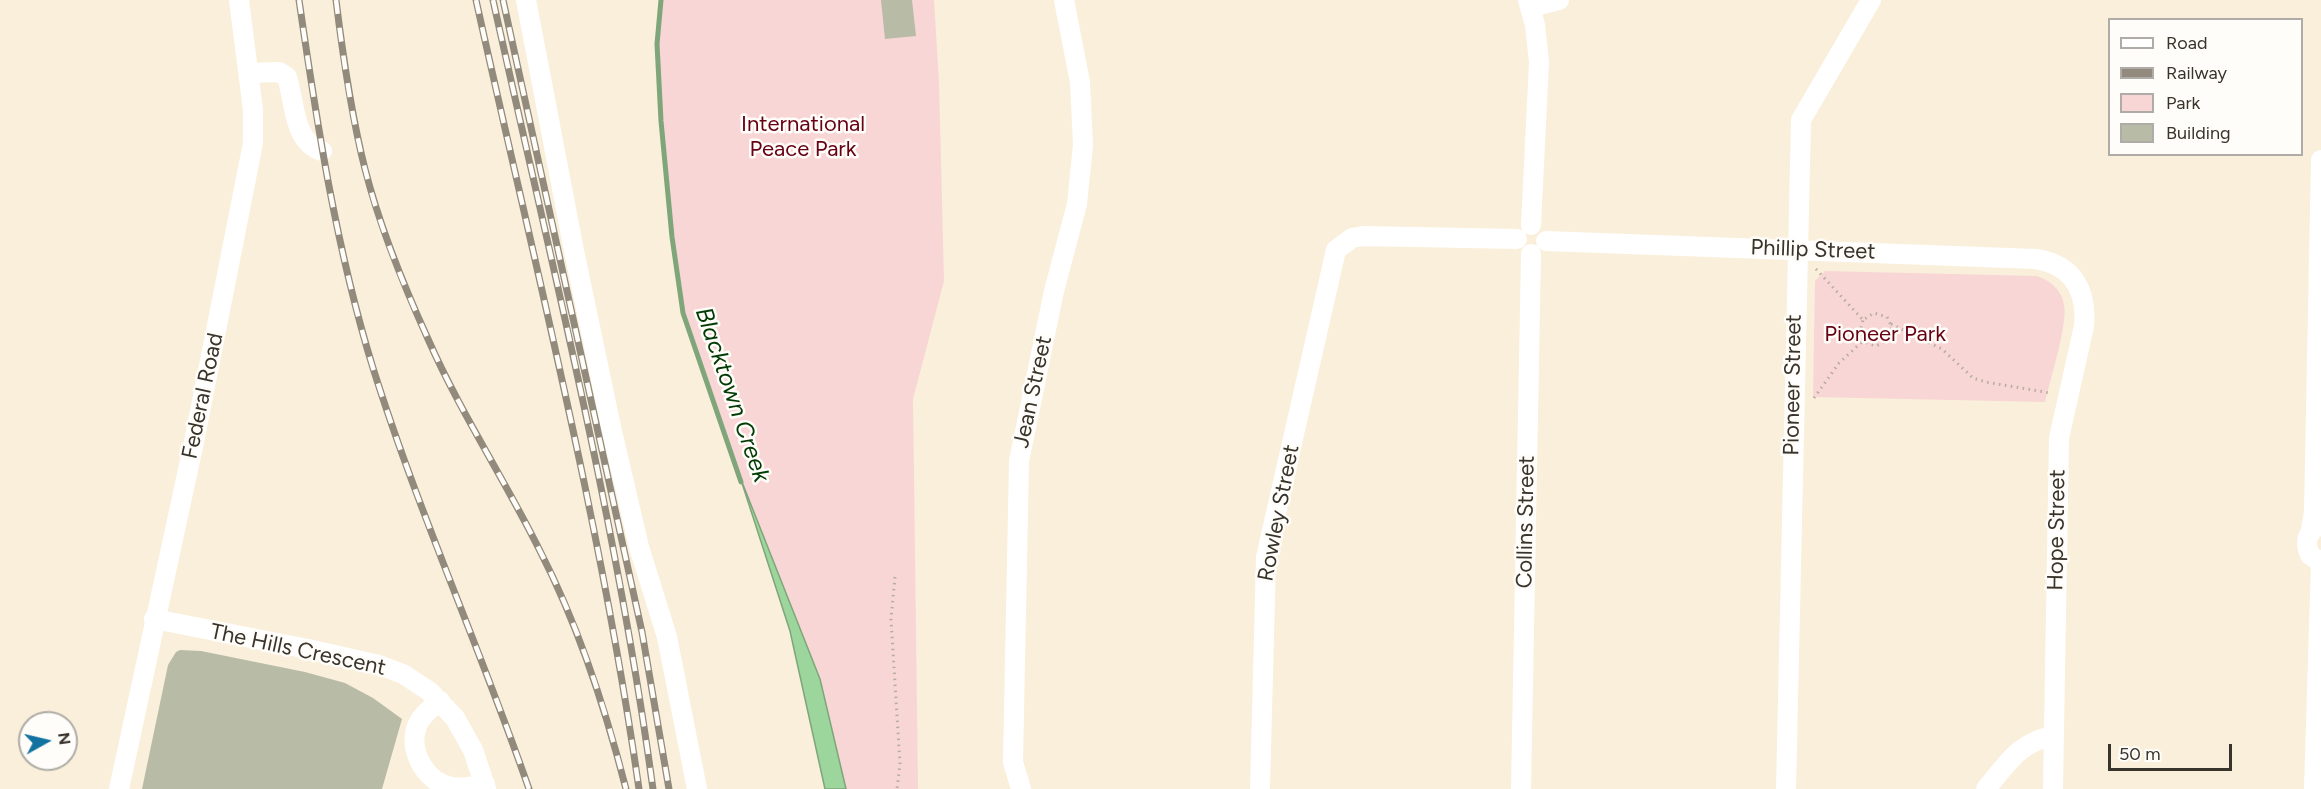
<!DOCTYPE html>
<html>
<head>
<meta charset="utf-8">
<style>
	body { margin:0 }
	#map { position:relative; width:2321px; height:789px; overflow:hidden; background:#faefda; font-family:Figtree,sans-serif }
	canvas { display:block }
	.legend { position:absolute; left:2108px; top:18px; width:195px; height:138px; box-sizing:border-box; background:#fffdf9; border:2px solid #afaca7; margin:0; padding:8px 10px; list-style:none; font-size:18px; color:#38332b }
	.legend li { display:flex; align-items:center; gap:12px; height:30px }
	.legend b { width:30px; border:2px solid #afaca7 }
	.north { position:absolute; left:18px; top:711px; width:60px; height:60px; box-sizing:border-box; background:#fffdf9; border:2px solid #afaca7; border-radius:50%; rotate:82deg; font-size:16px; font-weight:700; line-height:24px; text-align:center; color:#38332b }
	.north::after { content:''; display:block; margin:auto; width:21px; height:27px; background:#1273a0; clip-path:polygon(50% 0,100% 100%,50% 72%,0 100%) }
	.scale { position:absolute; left:2108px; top:744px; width:124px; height:27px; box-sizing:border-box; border:3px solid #38332b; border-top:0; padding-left:8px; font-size:18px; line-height:21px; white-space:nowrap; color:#38332b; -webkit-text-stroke:4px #fffdf9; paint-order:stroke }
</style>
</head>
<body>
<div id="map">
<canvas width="2321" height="789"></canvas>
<ul class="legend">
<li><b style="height:8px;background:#fff"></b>Road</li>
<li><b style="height:8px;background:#928a7c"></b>Railway</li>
<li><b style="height:16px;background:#f7d6d5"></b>Park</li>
<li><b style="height:16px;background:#b8bba6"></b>Building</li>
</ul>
<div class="north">N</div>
<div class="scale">50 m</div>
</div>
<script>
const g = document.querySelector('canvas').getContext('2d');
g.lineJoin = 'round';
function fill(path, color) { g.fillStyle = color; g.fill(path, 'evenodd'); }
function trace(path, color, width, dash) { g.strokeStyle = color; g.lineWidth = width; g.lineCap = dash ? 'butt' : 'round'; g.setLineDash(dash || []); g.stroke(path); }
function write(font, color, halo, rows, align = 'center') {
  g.font = font + ' Figtree,sans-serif'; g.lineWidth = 5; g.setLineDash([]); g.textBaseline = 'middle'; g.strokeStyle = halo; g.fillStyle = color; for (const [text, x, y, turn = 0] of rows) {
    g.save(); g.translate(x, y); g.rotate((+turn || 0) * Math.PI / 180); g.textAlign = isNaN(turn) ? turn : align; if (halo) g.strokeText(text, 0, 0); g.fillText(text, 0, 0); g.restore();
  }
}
const green = new Path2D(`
	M661 0H934L939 82 944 281 913 399 918 789H846L820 679 740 477 683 313 672 237 657 44Z
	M1825 271 2036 276C2050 280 2062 290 2064 305 2068 324 2050 380 2045 402L1813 397 1815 281Z`);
const water = new Path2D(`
	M740 477 820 679 846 789H825L790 631Z`);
const stream = new Path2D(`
	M661 0 657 44 661 121 672 237 683 313 741 482`);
const building = new Path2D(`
	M881 0H912L916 36 885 39Z
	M180 650 201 651 305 672 345 683 373 698 402 719 382 789H142L168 665 176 652Z`);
const path = new Path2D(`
	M1816 269 1863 320 1874 313 1887 317 1892 327 1890 339 1876 346 1867 343 1860 333 1863 320
	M1891 324 1942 349 1973 378 1986 382 2050 393
	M1814 398 1839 363 1864 340
	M895 577 891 619 900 764 897 789`);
const minor = new Path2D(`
	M526 0 574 251 611 427 639 547 667 637 697 789
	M1528 0 1535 25 1539 62 1531 225
	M1531 7 1559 0
	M249 73 279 72 287 77C295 102 293 142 322 151
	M1546 241 2036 259C2074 265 2087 291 2084 326L2059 438 2053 789
	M2321 525C2307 530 2304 542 2310 555L2321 562
	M2311 530 2314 512 2321 160
	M154 619 308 649 379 665 403 674 429 691 455 718 473 750 486 789
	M440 701C431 708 419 717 416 729 409 753 427 783 452 787 463 789 474 786 485 784
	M119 789 194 442 253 143V110L239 0
	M1021 789 1013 762 1019 461 1054 291 1077 204 1083 145 1080 82 1064 0
	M1260 789 1266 557 1336 250 1352 238 1363 236 1517 239
	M1521 789 1531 254
	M1786 789 1801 120 1871 0
	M1986 789C2007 764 2019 742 2053 736
	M2314 789 2321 562`);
const rail = new Path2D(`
	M299 0C317 124 336 248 373 368 418 511 480 648 529 789
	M336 0C343 57 351 114 365 169 380 228 403 284 428 339 460 412 505 480 540 551 579 627 605 707 626 789
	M476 0C534 262 601 523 639 789
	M493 0C551 262 617 523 653 789
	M503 0 642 632 669 789`);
const parkNames = [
	["International",803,125],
	["Peace Park",803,150],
	["Pioneer Park",1885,335]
];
const streetNames = [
	["Phillip Street",1813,250,2],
	["Pioneer Street",1793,385,-89],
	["Jean Street",1033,392,-78],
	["Federal Road",203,396,-78],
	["Rowley Street",1279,513,-79],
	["Collins Street",1526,522,-89],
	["Hope Street",2057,530,-89],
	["The Hills Crescent",298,650,12]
];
const waterNames = [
	["Blacktown Creek",732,395,71]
];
fill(green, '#f7d6d5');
fill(water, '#9dd69c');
trace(water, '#7fa57a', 1.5);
trace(stream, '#7fa57a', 5);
fill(building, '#b8bba6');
trace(path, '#b6ad9d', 3, [1.5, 4.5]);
trace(minor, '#fff', 20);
trace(rail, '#928a7c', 7);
trace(rail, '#fffdf9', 4.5, [14]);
write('22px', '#660113', '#fffdf9', parkNames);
write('22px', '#38332b', '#fffdf9', streetNames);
write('italic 24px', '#003b03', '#fffdf9', waterNames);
</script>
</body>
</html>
